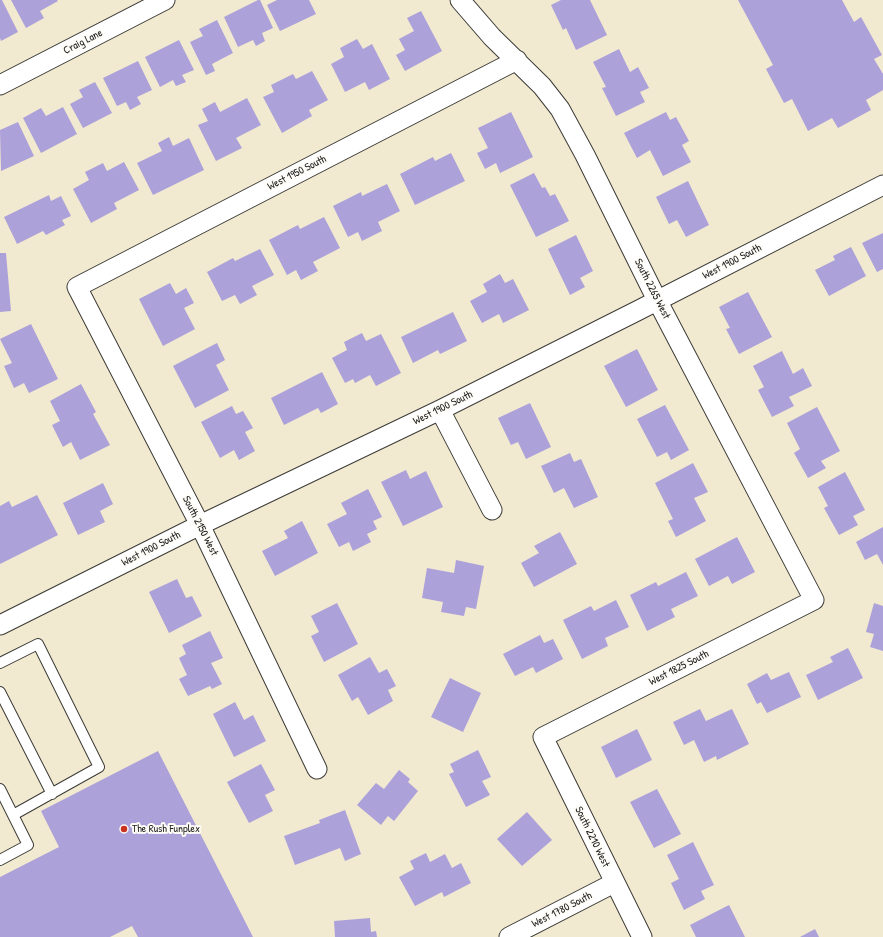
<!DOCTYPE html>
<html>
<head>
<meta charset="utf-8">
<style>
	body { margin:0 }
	canvas { display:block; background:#f1e9d0 }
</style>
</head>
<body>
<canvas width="883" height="937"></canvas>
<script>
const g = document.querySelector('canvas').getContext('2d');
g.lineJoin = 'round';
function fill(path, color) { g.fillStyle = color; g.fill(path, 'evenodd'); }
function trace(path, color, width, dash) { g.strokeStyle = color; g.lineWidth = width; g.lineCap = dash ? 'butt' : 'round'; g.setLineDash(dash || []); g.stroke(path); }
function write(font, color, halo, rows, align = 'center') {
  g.font = font + ' "Patrick Hand",sans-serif'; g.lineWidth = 4; g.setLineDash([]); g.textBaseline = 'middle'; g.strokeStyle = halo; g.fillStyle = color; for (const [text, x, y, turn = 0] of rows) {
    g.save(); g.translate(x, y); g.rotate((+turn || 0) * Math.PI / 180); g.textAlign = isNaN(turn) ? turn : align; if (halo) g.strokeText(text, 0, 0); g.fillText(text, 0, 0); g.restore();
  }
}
const building = new Path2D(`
	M0 0H2L18 32 1 41 0 38Z
	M11 0H57L58 1 40 11 44 18 26 28Z
	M258 0H260L273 28 262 33 265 41 256 46 253 40 238 47 224 17Z
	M277 0H309L316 14 280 31 267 5Z
	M561 0H590L607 35 576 50 566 28 563 30 551 5Z
	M738 0H842L854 22 861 17 882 55 874 59 883 74V90L866 100 871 110 838 128 832 118 808 131 792 99 784 103 766 69 773 65Z
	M421 11 442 51 405 71 396 55 405 50 399 39 414 31 407 18Z
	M217 20 233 53 212 64 215 71 206 75 190 42 203 36 199 29Z
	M357 39 363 49 372 44 390 79 369 90 365 82 345 92 331 64 344 57 340 48Z
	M179 40 194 70 182 75 186 82 176 86 173 80 160 87 145 57Z
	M619 49 630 72 638 67 649 88 640 92 645 102 616 116 602 88 606 87 593 62Z
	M138 61 152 90 137 97 141 104 130 110 126 102 117 106 103 78Z
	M312 71 328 100 309 110 312 116 282 133 263 97 274 92 271 85 293 74 296 79Z
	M95 82 112 113 83 128 70 104 83 97 79 90Z
	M247 98 261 125 236 138 242 148 216 161 198 125 208 121 202 109 215 102 220 112Z
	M63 107 77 134 41 153 23 118 41 108 46 116Z
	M511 112 533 157 500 173 496 163 485 169 477 153 488 148 478 128Z
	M666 112 670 120 676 117 689 141 682 145 691 162 663 176 650 150 637 158 624 133Z
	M18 122 34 156 1 171 0 130Z
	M169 137 173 146 189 138 204 170 153 195 137 163 162 151 158 143Z
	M451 153 465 181 415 205 400 174 433 157 435 161Z
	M124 162 139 190 114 203 117 209 91 223 73 189 89 180 85 172 103 163 107 171Z
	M534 173 542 188 545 187 550 196 555 194 569 221 536 237 510 185Z
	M688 181 709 225 686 237 677 220 669 224 656 197Z
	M387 184 400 211 378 222 382 231 362 241 358 232 348 237 333 206 361 192 362 196Z
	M49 195 51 201 61 196 71 216 62 220 65 225 46 235 43 231 17 244 4 217Z
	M324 217 340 248 313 262 318 271 301 280 296 270 287 275 269 240 298 225 300 229Z
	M883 233V269L877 272 862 243Z
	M576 235 593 271 580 278 585 287 570 295 548 249Z
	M851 247 866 276 829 296 815 270 835 260 833 256Z
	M260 249 274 275 252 286 257 295 240 304 235 295 222 301 207 272 233 258 235 261Z
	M0 253H6L11 311 0 312Z
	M500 274 505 283 513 279 529 310 503 323 499 314 482 323 470 301 487 292 483 284Z
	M170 283 176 294 186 288 194 303 184 308 195 329 163 346 139 299Z
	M748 292 772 337 739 354 726 329 730 328 719 307Z
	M453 312 467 341 440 354 438 350 413 363 401 337Z
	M31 324 58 379 29 393 24 383 14 388 4 366 12 363 0 339Z
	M362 333 366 341 381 334 401 373 376 386 370 375 355 383 353 379 345 383 332 358 347 350 344 342Z
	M217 343 225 360 216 365 229 390 195 408 173 366Z
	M637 349 658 390 626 407 604 366Z
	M782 351 793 374 803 368 812 386 789 397 794 406 772 417 758 390 764 387 753 366Z
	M322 372 338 404 321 413 318 408 284 425 271 398Z
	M81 384 96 412 93 414 110 445 80 460 71 442 63 447 52 425 60 421 50 401Z
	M530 403 551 447 526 459 518 442 511 445 498 418Z
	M665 405 689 450 671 460 667 452 657 457 637 419Z
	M232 406 236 414 243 411 253 428 245 432 255 451 239 460 234 450 220 458 201 422Z
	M817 407 840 451 821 461 826 468 808 478 794 453 800 449 787 423Z
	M570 453 574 462 581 459 598 497 574 508 564 488 554 493 541 466Z
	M693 463 708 492 694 498 706 521 676 537 668 521 673 519 655 483Z
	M406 470 410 479 426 471 443 507 403 526 381 482Z
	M845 472 865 510 853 516 858 525 839 535 824 508 828 506 818 487Z
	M103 483 113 504 100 511 105 522 78 535 63 503Z
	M368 489 382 517 373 521 377 529 367 534 371 542 353 551 349 542 339 547 327 524 347 514 341 503Z
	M37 495 58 535 0 564V506L9 501 12 507Z
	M302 521 318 553 275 576 262 551 288 538 284 531Z
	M883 527V565L877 554 865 560 856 542Z
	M560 532 577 564 534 587 521 563 539 553 534 546Z
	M737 537 755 572 732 584 728 576 709 586 695 559Z
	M456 560 484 566 476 609 466 607 464 616 441 612 443 602 422 598 427 568 454 573Z
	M686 572 698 596 671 609 675 617 647 631 630 595 656 582 658 586Z
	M177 579 186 598 192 596 202 616 169 633 149 592Z
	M616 600 629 627 605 638 608 646 582 659 563 620 591 606 594 611Z
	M337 603 358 644 324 662 311 636 319 632 311 616Z
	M874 603 883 606V651L870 647 874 634 866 632Z
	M210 631 223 658 211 663 222 684 212 689 210 686 188 696 179 679 187 675 179 658 186 654 182 645Z
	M540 635 544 643 553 639 563 659 536 673 533 667 515 676 503 654Z
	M848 648 863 678 818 700 806 675 833 662 830 657Z
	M370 657 379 673 387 669 396 686 388 690 393 701 368 715 358 697 352 701 338 675Z
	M789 672 801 697 767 713 761 702 757 704 747 684 767 673 771 680Z
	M450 678 481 693 463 732 431 717Z
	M235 702 244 720 253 715 266 741 234 757 213 714Z
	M700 709 706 721 732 709 749 744 717 760 716 756 704 762 694 740 684 745 673 722Z
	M637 729 652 760 616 778 601 747Z
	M478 750 491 777 482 781 490 795 466 807 449 774 454 772 450 764Z
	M158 751 253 937H138L132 926 110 937H0V877L59 847 41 811Z
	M261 764 275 790 265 795 273 811 249 823 227 782Z
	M399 770 410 779 408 782 418 791 394 821 388 816 381 825 357 805 376 783 384 789Z
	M657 789 681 834 654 848 630 802Z
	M345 810 361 854 345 861 340 848 295 865 284 836 320 823 319 820Z
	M527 812 552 840 522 866 497 839Z
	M693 842 714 885 701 891 705 899 684 910 671 883 679 879 667 855Z
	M426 853 430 862 445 854 452 868 461 863 471 883 444 897 442 892 415 906 399 877 414 869 410 861Z
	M729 905 745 937H696L690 925Z
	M370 918 371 932 376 931 377 937H335L334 921Z
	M815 929 819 937H800Z`);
const lane = new Path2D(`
	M0 663 38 644 99 767 13 815
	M0 692 52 794
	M0 789 28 845 0 860`);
const street = new Path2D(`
	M460 0 492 37 542 86 560 109 585 155 657 300 814 600 543 737 642 937
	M0 85 165 0
	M440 410 492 510
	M0 625 200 525 440 410 637 311 883 185
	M317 769 200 525 77 287 517 60
	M509 937 614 883`);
const markers = [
	[124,829,4,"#c8321e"]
];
const streetNames = [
	["Craig Lane",83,42,-27],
	["West 1950 South",297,173,-27],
	["West 1900 South",732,262,-27],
	["South 2265 West",652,289,63],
	["West 1900 South",443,408,-26],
	["South 2150 West",200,526,63],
	["West 1900 South",151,549,-27],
	["West 1825 South",679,668,-27],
	["South 2210 West",592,837,64],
	["West 1780 South",562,910,-27]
];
const poiNames = [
	["The Rush Funplex",132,829]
];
fill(building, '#ada1da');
trace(lane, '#3c3b37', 12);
trace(street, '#3c3b37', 21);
trace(lane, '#fff', 10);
trace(street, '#fff', 19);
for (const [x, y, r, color] of markers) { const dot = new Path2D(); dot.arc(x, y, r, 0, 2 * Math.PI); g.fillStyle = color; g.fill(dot); trace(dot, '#fdfcf7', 1.5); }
write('11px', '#1c1c1c', '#fdfcf7', streetNames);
write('11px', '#1c1c1c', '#fdfcf7', poiNames, 'left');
</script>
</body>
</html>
